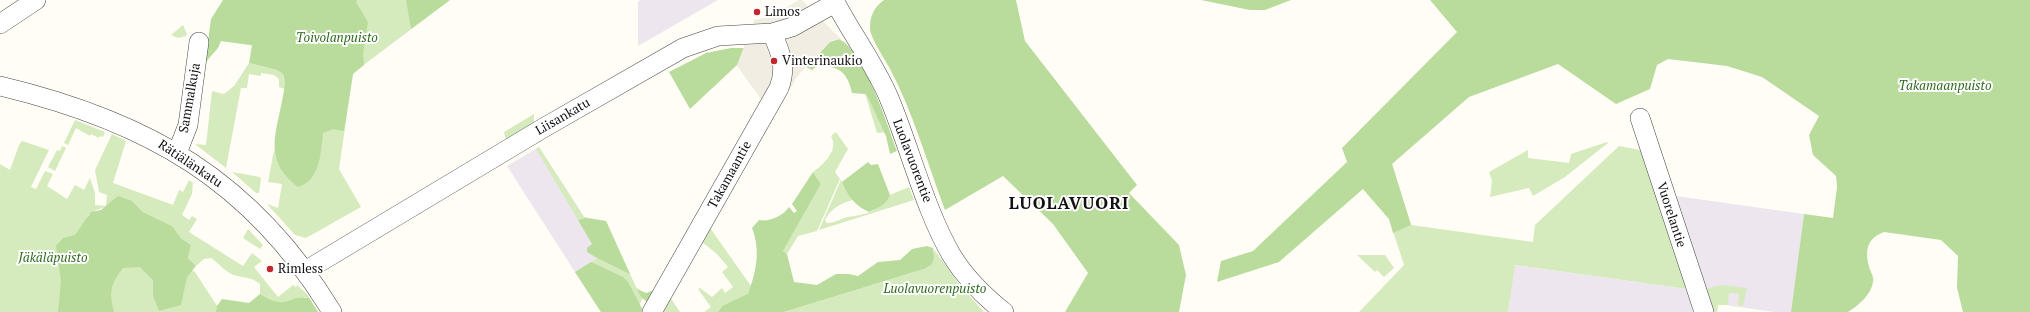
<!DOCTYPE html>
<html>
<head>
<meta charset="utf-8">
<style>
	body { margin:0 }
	canvas { display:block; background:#fffdf5 }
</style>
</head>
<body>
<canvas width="2030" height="312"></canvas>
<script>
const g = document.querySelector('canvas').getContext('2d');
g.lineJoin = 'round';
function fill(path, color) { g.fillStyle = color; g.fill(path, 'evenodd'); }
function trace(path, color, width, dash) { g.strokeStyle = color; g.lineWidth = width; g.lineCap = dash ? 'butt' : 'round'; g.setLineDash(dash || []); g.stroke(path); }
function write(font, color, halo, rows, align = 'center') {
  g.font = font + ' "PT Serif",serif'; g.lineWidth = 4; g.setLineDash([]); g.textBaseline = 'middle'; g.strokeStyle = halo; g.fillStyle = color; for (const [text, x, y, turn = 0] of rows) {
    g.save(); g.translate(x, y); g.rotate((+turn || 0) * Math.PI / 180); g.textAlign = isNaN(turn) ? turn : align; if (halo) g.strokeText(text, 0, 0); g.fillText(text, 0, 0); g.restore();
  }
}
const industrial = new Path2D(`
	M640 0H718L638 46V2Z
	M539 147 607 252 575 272 507 166Z
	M1676 196 1804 214 1791 312H1774L1711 303Z
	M1514 265 1687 289 1693 312H1508Z`);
const green = new Path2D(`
	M233 0H450L353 73 339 169 361 207 306 238 295 235 267 204 278 208 282 184 268 182 274 150 278 164 303 53 208 39Z
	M183 25 187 34 186 36 178 38 171 35Z
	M854 57 888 132 877 133Z
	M249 63 277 70 283 74 285 89 279 87V79L274 75 261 73V76L249 74 247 88H241L226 168 195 144 206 145 212 91 224 94 234 86Z
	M534 114V124L506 141 504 132Z
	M75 120 105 132 103 137 100 136 99 138 91 134 90 136 76 128 68 145 64 143Z
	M836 132 848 149 835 172 840 179 817 231 798 236 787 254 783 251 821 184 813 172C824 164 839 150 831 136Z
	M112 134 126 141 113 183 173 205 179 190 183 192 189 180 193 183 192 194 182 215 189 220 192 216 197 219 189 232 243 266 252 253 262 261 254 267 278 297 293 285 296 287 297 285 307 294 318 312 305 297C285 305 278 308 260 294V284C248 274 240 280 228 272 222 268 217 262 211 258L204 259 196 266 188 258 191 245 181 238 172 226 143 212 132 201C120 204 96 207 87 216L195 272 221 312H0V164L10 170 19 145 22 141 49 150 31 187 36 189 45 171 53 174 47 186 67 199 75 185 84 190 90 178 95 193V205L106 206 107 195 99 192 95 170Z
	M1607 142 1608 143 1565 177 1533 196 1529 188 1490 197 1492 181 1489 172 1528 150V158L1569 163 1571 154Z
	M62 146 66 148 55 171 48 167 57 150 60 151Z
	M1619 146 1641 150 1687 289 1515 265 1508 312H1359L1404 265 1389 219 1363 189 1392 164 1411 225 1533 242 1535 225Z
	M539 147 584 217 606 221 636 287 640 291 646 293 635 312H601L575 272 607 252 585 218 578 220 536 149Z
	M232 172 260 177 261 179 259 193H256Z
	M841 180 853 200C841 203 830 209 825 220L827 223C835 223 840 219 848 217 863 215 883 211 890 195L909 187 914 200 819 230Z
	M710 228 751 286 748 295 722 306 718 312H704L711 307 698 289 700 288 712 297 722 288 725 293 733 287 722 272 728 267 717 254 702 242Z
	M248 229 263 245 260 249 243 238Z
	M933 248 959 284 984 312H784L924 269 934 252Z
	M1357 255H1385L1394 268 1384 277 1377 270 1375 272Z
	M1721 285 1747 288 1743 306 1738 305 1739 294 1729 293 1728 305H1718L1717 312H1714L1706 289Z
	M670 297 680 312H661Z`);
const forest = new Path2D(`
	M223 0H357L356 2 368 22 363 54 364 65 353 74 344 131 333 129 323 133C321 152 320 181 298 187 264 161 275 137 282 101 284 91 286 84 283 74L277 70 249 63 252 45 221 41 218 48 205 63 211 19Z
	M406 0H450L411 29Z
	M884 0H1016L1025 41 1137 185 1129 193 1179 245 1186 275 1179 312H1065L1088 273 1053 224 1003 176 945 210C927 162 913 112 889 67 884 58 870 37 870 28 870 16 874 7 884 0Z
	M1201 0H1291L1265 10H1250Z
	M1430 0H2030V312H1963L1957 288 1958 256 1941 240 1884 232C1865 239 1865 253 1870 270 1872 274 1874 278 1873 282 1871 295 1859 305 1848 312H1791L1804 214 1833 218 1837 187 1836 176 1813 155 1809 135 1819 116 1762 77 1727 66 1668 59 1657 65 1650 89 1616 104 1558 64 1469 97 1392 164 1411 225 1393 233 1389 219 1363 189 1279 262 1217 282 1221 261 1253 251 1347 162 1342 148 1457 32Z
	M839 39C863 49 888 126 897 151L890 154 886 136 868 97 865 94 852 93C847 71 839 66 817 66L812 70 806 67 830 42Z
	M731 48H747L763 101 737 65 690 109 669 72 706 53Z
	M868 162 871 165 878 164 890 195C886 205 879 208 869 212 855 206 848 196 842 182Z
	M813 172 821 184 783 251 787 254 794 282 817 285 836 274H849L858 276 878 262 900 260 912 249 927 246 933 248 934 258 932 264 924 269 784 312H718L722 306 748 294C756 272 761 251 752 228L759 220C769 222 783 216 789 207L794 213 797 211 792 204Z
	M118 196 132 201 143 212 172 226 181 238 191 245 188 258 196 266 187 277 181 305 159 311 153 296V280L140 267 123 268C110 284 109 293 114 312H58L61 281 56 246 63 238 75 235 91 212 101 210Z
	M585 218 606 221 630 274 597 258 587 252V248L592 244 578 220Z
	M591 262 623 277 628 282 644 312H601L575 272Z
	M637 289 646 293 654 290 650 304 641 297Z
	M260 294C288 312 287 294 309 298L318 312H216L217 306 222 299 249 303Z`);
const plaza = new Path2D(`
	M799 0H802L845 43 839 39 831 41 814 57 797 77 774 116 737 65 754 20 772 16Z`);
const minor = new Path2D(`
	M834 0C851 33 874 63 889 98 910 148 925 210 952 256 965 277 985 297 1004 312
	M0 24 36 0
	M0 86C147 121 252 180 332 312
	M1640 118 1704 312
	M177 153 188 125 199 42
	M305 271 545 127 683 48 718 36 772 33 792 27 835 3
	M652 312 779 88C787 67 781 53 772 33`);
const markers = [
	[757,12,4,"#c4262e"],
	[774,61,4,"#c4262e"],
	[270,269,4,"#c4262e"]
];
const poiNames = [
	["Limos",765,12],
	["Vinterinaukio",782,61],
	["Rimless",278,269]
];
const parkNames = [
	["Toivolanpuisto",337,38],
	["Takamaanpuisto",1945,86],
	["Jäkäläpuisto",53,258],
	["Luolavuorenpuisto",935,289]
];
const streetNames = [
	["Sammalkuja",190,98,-80],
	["Liisankatu",563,117,-30],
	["Luolavuorentie",912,161,69],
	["Rätiälänkatu",190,164,34],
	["Takamaantie",730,175,-61],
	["Vuorelantie",1671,215,72]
];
const districtNames = [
	["LUOLAVUORI",1069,204]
];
fill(industrial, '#eee6ef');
fill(green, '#d5ebbd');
fill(forest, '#b9dc9c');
fill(plaza, '#f1ede2');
trace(minor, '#444', 20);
trace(minor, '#fff', 19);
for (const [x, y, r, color] of markers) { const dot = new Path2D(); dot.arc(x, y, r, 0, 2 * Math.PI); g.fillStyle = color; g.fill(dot); trace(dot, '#fff', 1.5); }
write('13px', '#111', '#fff', poiNames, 'left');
write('italic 13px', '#2f6b1f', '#fff', parkNames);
write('13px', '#111', '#fff', streetNames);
g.letterSpacing = '1px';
write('bold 17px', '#111', '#fff', districtNames);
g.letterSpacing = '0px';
</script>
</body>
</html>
